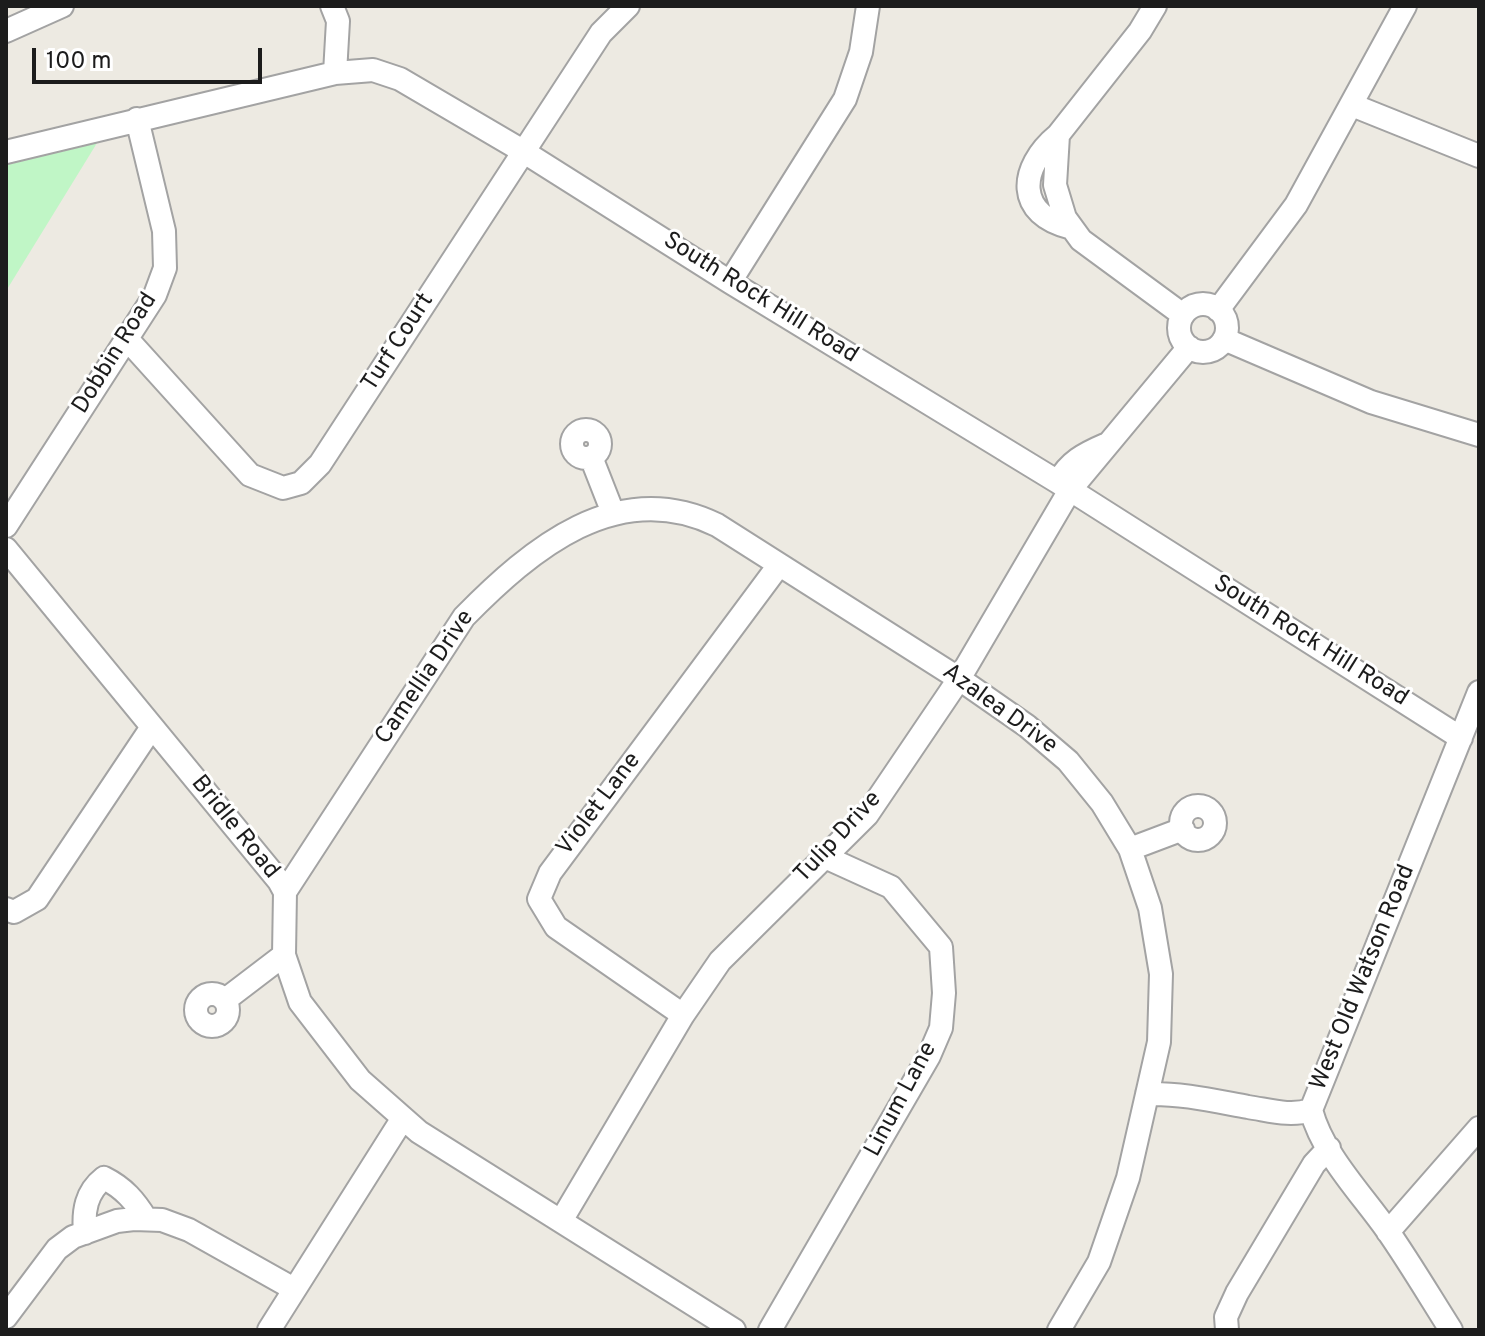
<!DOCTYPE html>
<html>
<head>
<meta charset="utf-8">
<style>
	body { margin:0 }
	#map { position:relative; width:1485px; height:1336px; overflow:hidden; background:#edeae2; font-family:Overpass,sans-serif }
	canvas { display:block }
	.frame { position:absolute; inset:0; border:8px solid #1c1c1c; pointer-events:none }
	.scale { position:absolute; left:32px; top:48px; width:230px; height:36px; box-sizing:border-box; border:4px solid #1c1c1c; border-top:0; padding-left:10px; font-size:24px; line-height:28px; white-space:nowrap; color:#1c1c1c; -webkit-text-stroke:6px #fff; paint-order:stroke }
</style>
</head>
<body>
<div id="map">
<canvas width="1485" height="1336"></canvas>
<div class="frame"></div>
<div class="scale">100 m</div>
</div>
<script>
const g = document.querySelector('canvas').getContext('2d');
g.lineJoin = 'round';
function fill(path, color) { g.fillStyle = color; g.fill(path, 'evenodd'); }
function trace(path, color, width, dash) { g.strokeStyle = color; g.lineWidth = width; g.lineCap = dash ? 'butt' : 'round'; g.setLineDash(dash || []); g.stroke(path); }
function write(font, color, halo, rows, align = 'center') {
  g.font = font + ' Overpass,sans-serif'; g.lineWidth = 6; g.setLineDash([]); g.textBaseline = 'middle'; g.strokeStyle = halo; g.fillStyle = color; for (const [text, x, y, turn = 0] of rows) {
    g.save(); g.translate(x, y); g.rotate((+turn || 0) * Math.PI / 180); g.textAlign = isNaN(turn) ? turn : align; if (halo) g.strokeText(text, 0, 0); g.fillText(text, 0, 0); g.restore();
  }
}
const park = new Path2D(`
	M97 143 6 291V165Z`);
const minor = new Path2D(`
	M332 6 338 21 335 73
	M1155 6 1140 31 1058 135 1055 185 1065 218 1081 240 1183 315
	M6 31 62 6
	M1352 105 1479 156
	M1058 135C1018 168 1015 215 1072 228
	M6 152 335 73 373 70 400 79 521 150 730 282 1058 482 1461 738
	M730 282 845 99 861 52 868 6
	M1179 328a24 24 0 1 1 48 0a24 24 0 1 1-48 0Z
	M1218 310 1296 205 1405 6
	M127 339 250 475 283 488 301 483 320 464 601 33 628 6
	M1224 339 1371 402 1479 435
	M572 444a14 14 0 1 1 28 0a14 14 0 1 1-28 0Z
	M591 457 613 513
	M1058 482C1069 462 1084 454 1105 445
	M6 526 155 295 165 268 164 231 137 119
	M6 549 279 881 285 892 284 955 300 1002 360 1080 419 1132 734 1330
	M1181 823a17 17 0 1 1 34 0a17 17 0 1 1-34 0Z
	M1130 849 1183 829
	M285 892 464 617C531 549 617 476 717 525L961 680 1027 726 1068 761 1102 803 1130 849 1150 908 1161 974 1159 1042 1128 1178 1099 1262 1059 1330
	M6 909 14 912 37 899 152 727
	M196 1010a16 16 0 1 1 32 0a16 16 0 1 1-32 0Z
	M225 1000 284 955
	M683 1015 556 927 539 899 550 873 779 565
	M1147 1094C1181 1093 1215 1101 1248 1107 1269 1110 1290 1117 1311 1110
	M561 1221 683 1015 720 961 867 815 959 679 1070 490 1189 347
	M1388 1232 1479 1128
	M85 1233C83 1211 86 1192 104 1178 124 1188 135 1201 146 1219
	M6 1317 57 1249 73 1237 117 1221 134 1219 162 1220 189 1230 294 1289
	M269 1330 403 1118
	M770 1330 929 1056 941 1028 944 993 941 947 891 887 825 857
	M1227 1330 1226 1317 1237 1293 1314 1164 1329 1148
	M1451 1330C1430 1297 1410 1263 1387 1230 1361 1193 1323 1155 1311 1110L1479 692`);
const streetNames = [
	["South Rock Hill Road",760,299,32],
	["Turf Court",399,343,-57],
	["Dobbin Road",116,354,-58],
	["South Rock Hill Road",1310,642,32],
	["Camellia Drive",426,678,-56],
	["Azalea Drive",999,710,36],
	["Violet Lane",600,805,-53],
	["Bridle Road",234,828,51],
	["Tulip Drive",839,838,-47],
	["West Old Watson Road",1364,978,-68],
	["Linum Lane",902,1100,-62]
];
fill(park, '#c0f6c6');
trace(minor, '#a3a3a3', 26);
trace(minor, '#fff', 22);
write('24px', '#1c1c1c', '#fff', streetNames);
</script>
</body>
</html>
